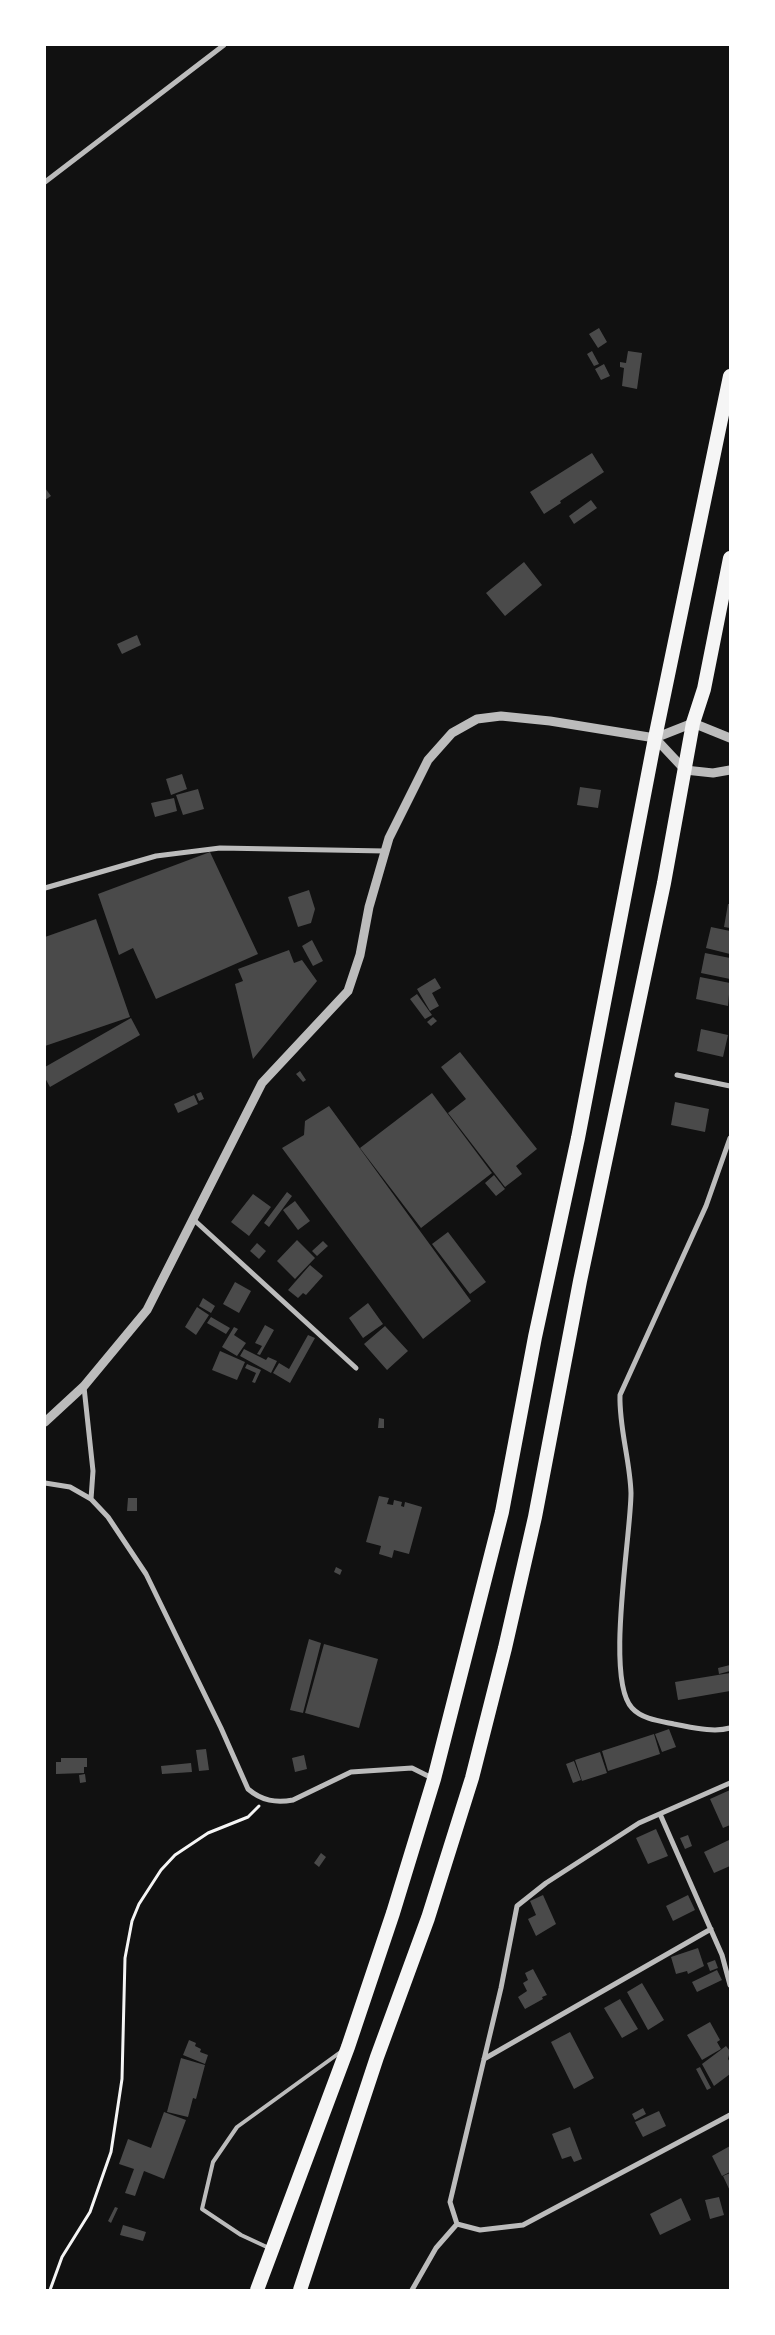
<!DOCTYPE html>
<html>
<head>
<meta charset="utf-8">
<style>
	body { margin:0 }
	#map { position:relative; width:775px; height:2335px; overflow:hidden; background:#111; font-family:Inter,sans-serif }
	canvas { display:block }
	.frame { position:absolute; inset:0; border:46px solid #fff; pointer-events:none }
</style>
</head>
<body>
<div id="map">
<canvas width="775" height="2335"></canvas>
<div class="frame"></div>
</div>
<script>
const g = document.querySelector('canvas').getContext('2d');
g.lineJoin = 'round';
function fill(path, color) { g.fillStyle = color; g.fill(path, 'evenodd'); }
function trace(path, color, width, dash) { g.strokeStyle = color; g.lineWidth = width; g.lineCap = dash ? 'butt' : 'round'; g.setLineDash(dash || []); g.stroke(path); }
const building = new Path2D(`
	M599 328 607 342 598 348 589 334Z
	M592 351 599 364 594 366 587 354Z
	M628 351 642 353 637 389 622 386 624 368 620 367V362L626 363Z
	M604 364 610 376 601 380 595 369Z
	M592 453 604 472 560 501 561 503 544 514 530 492Z
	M45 488 51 496 45 500Z
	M591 500 597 508 574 524 569 516Z
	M524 562 542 585 505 616 486 593Z
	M137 635 141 645 122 654 117 644Z
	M182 774 187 789 171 795 166 779Z
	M580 787 601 790 598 808 577 805Z
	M198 789 204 809 183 815 176 795Z
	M174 798 177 811 155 817 151 803Z
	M210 852 258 954 156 999 133 948 119 955 98 894Z
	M309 890 315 909 311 923 298 927 288 897Z
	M728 904H730V928L724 927Z
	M96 919 130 1017 45 1046V937Z
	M711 927 730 931V954L706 948Z
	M312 940 323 961 313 966 302 946Z
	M289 950 294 963 302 960 317 981 253 1059 235 984 243 981 238 969Z
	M705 953 730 958V979L701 973Z
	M700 977 730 983 728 1006 696 999Z
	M435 978 441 988 432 993 439 1006 430 1011 417 989Z
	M417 994 432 1015 425 1019 410 999Z
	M433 1017 437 1021 431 1026 427 1022Z
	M131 1018 140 1035 50 1087 45 1078V1067Z
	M701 1029 728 1035 723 1057 697 1051Z
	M460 1052 537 1149 516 1166 522 1174 505 1187 448 1113 466 1099 441 1067Z
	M300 1071 306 1080 303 1082 296 1074Z
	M201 1092 204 1099 199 1101 196 1094Z
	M432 1093 492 1173 421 1228 360 1148Z
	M194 1095 198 1104 178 1113 174 1104Z
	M675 1102 709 1109 705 1132 671 1125Z
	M329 1106 471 1301 423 1339 282 1148 304 1135 305 1121Z
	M494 1175 505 1189 496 1196 485 1183Z
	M287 1192 292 1196 269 1227 264 1223Z
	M253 1194 271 1207 249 1236 231 1222Z
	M295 1201 310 1221 298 1230 283 1210Z
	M448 1232 486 1282 470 1294 432 1244Z
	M297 1240 315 1258 295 1279 277 1261Z
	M323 1241 328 1246 317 1256 312 1251Z
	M257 1243 266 1251 259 1259 250 1251Z
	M310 1265 323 1276 306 1295 303 1293 298 1298 288 1290Z
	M235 1282 251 1291 239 1313 223 1304Z
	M203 1298 215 1306 211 1313 199 1306Z
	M368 1303 383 1324 363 1338 349 1318Z
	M197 1307 209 1315 196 1335 185 1327Z
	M211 1317 230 1328 226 1334 207 1323Z
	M265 1325 274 1330 260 1355 257 1354 262 1346 255 1343Z
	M385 1326 408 1351 387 1370 364 1344Z
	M234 1327 238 1329 234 1335 246 1343 237 1356 222 1347Z
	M308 1335 315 1338 290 1383 273 1373 279 1363 289 1369Z
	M244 1349 266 1360 268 1357 277 1361 271 1373 240 1356Z
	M220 1351 245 1362 237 1380 212 1370Z
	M247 1364 261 1370 255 1383 252 1382 256 1373 245 1368Z
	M379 1418 384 1419V1428H378Z
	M379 1496 389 1498 387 1504 393 1505 394 1500 402 1502 401 1506 404 1507 405 1502 422 1507 409 1554 394 1550 392 1558 379 1554 381 1546 366 1542Z
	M128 1498H137V1511H127Z
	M336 1567 342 1570 340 1575 334 1572Z
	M309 1639 321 1643 303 1713 290 1710Z
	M324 1644 378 1659 359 1728 305 1713Z
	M730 1665V1671L719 1674 718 1668Z
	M730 1673V1691L678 1700 675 1682Z
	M669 1729 676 1747 662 1752 655 1734Z
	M654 1734 660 1754 608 1771 602 1751Z
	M206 1749 209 1770 199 1771 196 1750Z
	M600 1752 607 1773 582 1781 575 1760Z
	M304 1755 307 1769 295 1772 292 1758Z
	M61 1758H87V1767H84V1773L56 1774V1762H61Z
	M574 1761 581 1780 573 1783 566 1764Z
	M191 1763 192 1772 162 1774 161 1766Z
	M85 1774 86 1782 80 1783 79 1775Z
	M730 1790V1825L723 1828 710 1799Z
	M656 1829 668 1856 648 1864 636 1838Z
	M688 1835 692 1846 685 1849 680 1838Z
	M729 1840 730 1866 714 1873 704 1852Z
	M321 1853 326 1857 319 1867 314 1863Z
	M543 1895 556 1924 536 1936 528 1919 536 1915 530 1901Z
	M688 1895 695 1910 673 1921 666 1906Z
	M698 1948 704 1966 688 1974 687 1971 676 1974 671 1957Z
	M715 1960 718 1968 710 1971 707 1963Z
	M533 1969 547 1995 542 1997 543 1999 525 2009 518 1997 527 1991 523 1983 528 1980 525 1973Z
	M717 1970 722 1980 697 1992 692 1982Z
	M642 1983 664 2020 648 2030 627 1992Z
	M620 1999 638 2029 622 2038 604 2008Z
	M710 2022 720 2040 717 2042 721 2049 702 2060 687 2035Z
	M570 2032 594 2078 574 2089 551 2042Z
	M189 2040 196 2043 195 2046 201 2049 200 2052 208 2055 205 2064 183 2055Z
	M726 2046 730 2051 728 2059 730 2062V2074L714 2086 702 2064Z
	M181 2058 205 2065 196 2099 193 2098 188 2117 167 2112Z
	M700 2067 711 2088 707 2090 696 2069Z
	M643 2108 646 2114 635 2120 632 2114Z
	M659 2111 666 2126 643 2137 635 2122Z
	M164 2112 186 2120 164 2179 144 2171 135 2196 125 2193 134 2169 119 2164 128 2139 151 2148Z
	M570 2127 582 2159 574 2162 571 2156 562 2159 552 2134Z
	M730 2146V2172L722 2176 712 2156Z
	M730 2173V2191L723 2176Z
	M719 2197 724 2215 710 2219 705 2200Z
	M681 2198 691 2220 660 2235 650 2214Z
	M115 2207 118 2208 111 2223 108 2221Z
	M123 2225 146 2232 143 2241 120 2235Z`);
const path = new Path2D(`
	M50 2290 62 2257 90 2212 111 2152 122 2079 125 1958 132 1921 139 1904 161 1870 175 1855 208 1833 248 1817 259 1806`);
const service = new Path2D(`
	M269 2248 241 2235 202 2209 213 2162 237 2127 342 2051`);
const minor = new Path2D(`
	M45 182 224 45
	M45 888 156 856 220 848 385 851
	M677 1075 730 1086
	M730 1138 706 1206 620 1395C619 1428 630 1460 631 1493 631 1535 605 1680 632 1708 642 1719 659 1721 674 1724 691 1727 713 1733 730 1728
	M193 1219 356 1368
	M84 1387 93 1471 91 1499
	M45 1483 70 1487 91 1499 108 1517 146 1574 221 1728 248 1789C262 1801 276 1803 293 1800L351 1772 412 1768 434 1779
	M660 1814 722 1955 730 1985
	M484 2059 711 1929
	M457 2224 450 2202 501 1988 517 1906 546 1883 639 1823 730 1783
	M457 2224 480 2230 523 2225 730 2115
	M412 2290 436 2248 457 2224`);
const tertiary = new Path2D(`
	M655 738 685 770 713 773 730 770
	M45 1422 84 1386 147 1310 262 1083 348 991 360 955 369 907 389 838 428 760 452 733 477 719 501 716 550 721 655 738 693 723 730 738`);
const trunk = new Path2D(`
	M257 2290 348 2047 393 1913 434 1779 502 1512 535 1337 578 1138 655 738 730 376
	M300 2290 377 2057 428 1918 472 1778 505 1648 535 1517 580 1281 664 883 693 723 704 689 730 558`);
fill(building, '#4a4a4a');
trace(path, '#f5f5f5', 3);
trace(service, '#bcbcbc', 4);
trace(minor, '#bcbcbc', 5);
trace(tertiary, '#bcbcbc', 9);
trace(trunk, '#f5f5f5', 14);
</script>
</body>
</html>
